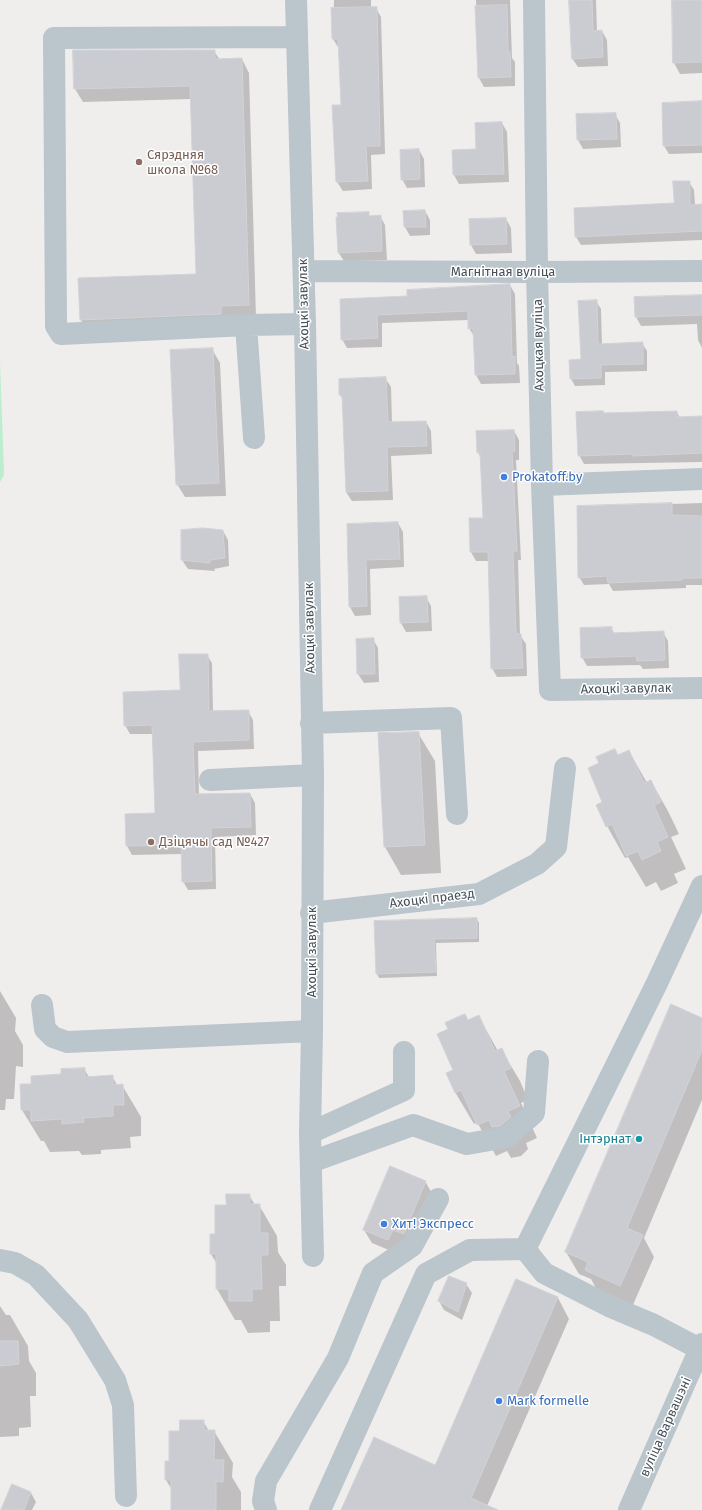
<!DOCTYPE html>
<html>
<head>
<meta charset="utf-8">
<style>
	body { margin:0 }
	canvas { display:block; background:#f0eded }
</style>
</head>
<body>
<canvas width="702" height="1510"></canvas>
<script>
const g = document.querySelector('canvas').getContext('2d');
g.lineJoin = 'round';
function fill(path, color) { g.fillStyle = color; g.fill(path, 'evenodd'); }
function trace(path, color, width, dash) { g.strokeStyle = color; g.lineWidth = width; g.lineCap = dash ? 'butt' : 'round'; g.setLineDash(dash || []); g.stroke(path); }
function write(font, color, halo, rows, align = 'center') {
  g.font = font + ' "Fira Sans",sans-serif'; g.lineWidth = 3; g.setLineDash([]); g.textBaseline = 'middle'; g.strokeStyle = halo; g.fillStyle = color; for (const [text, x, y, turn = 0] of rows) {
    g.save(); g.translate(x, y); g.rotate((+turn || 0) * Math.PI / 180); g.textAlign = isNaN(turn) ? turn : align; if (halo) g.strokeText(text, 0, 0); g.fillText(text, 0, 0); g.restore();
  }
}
const green = new Path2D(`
	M0 361 4 475 0 482Z`);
const shadow = new Path2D(`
	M334 0H371V8H376L381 17 385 154 371 155 372 189 343 191 337 182 342 106 340 47H338L333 39Z
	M476 0H510L512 58 515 62V86L484 87 479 78Z
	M570 0H596L597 32 602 31 607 40 608 66 578 67 572 58Z
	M673 0H702V73L680 74 674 63Z
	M74 51H214L220 60 242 59 249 73 256 318 88 333 81 320 197 275 192 99 83 102 75 89Z
	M702 102V153L669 154 664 146Z
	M615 114 620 123 621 147 583 149 578 140 577 115Z
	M502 123 507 132 509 182 459 184 454 175 453 151 477 150Z
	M419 150 424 159 425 187 407 188 402 179Z
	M689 182 694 190 695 205H702V240L581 245 576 237 675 204Z
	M425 211 430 220V235L410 236 405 227 404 212Z
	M368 213 370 217 380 216 385 225 387 260 344 261 338 252Z
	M506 219 511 228 512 253 476 254 471 245Z
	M510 285 515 294 517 363 519 366 520 383 481 384 476 375 475 338 469 328V320L382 323V347L347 348 342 339 341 300 408 297Z
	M702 296V348L698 340 697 324 641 326 636 317 635 298Z
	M596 301 601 309 602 345 642 343 647 351V371L605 372V385L575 386 571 379 582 360Z
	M212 349 220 363 226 496 185 497 177 484Z
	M385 378 391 387 392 423 426 422 431 431 432 454 391 456 393 500 352 501 346 492 343 399 340 395Z
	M677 412 680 418 702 417V462L584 464 579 455 604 414Z
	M514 431 519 440V460H516L521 560H518L520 635 526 644 527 676 497 677 492 668 489 561H476L471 552 470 519H484L481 458 478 452Z
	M702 503V585H686V588L613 591 609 584 584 585 579 577 578 507Z
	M398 523 403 532 404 567 370 569 371 615 355 616 350 607 348 525Z
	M182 531H223L228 540 229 566 214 569 215 571 188 569 182 560Z
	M426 597 431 606 432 631 406 632 401 623Z
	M611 628 615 634 663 632 668 641 669 668 643 669 640 665 587 666 582 657Z
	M373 639 378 648 379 682 364 683 358 674 357 640Z
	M207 655 212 663 213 712 248 711 253 720 254 749 198 751 199 795 250 794 255 803 256 835 215 837 216 889 188 890 183 881 182 854 132 855 127 846 126 815 156 814 153 734H130L125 725 181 691Z
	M418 733 435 761 441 873 401 875 385 847Z
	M629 751 647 783 651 781 669 813 679 834 671 837 686 869 674 874 678 883 661 891 656 882 646 887 628 857 625 858 607 826 604 802 618 756Z
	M477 919 479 923V942L436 943 437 976 379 978 377 974 375 922Z
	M0 991 16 1018 15 1031 23 1045V1067L16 1066 14 1099H6L5 1110H0Z
	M479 1017 498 1051 501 1049 520 1081 528 1100 521 1103 537 1138 526 1143 528 1149 521 1156 511 1158 507 1151 496 1156 477 1122 474 1124 455 1092 454 1070 468 1021Z
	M702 1019V1100L644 1238 654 1257 632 1307 598 1292 591 1279 579 1274 566 1252Z
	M84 1069 89 1077 112 1076 117 1085H122L141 1117V1136L130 1137 131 1148 101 1150V1154L82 1155 79 1151 50 1152 44 1141H41L22 1110 32 1084Z
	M425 1181 433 1195 396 1253 372 1243 364 1230Z
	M249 1195 255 1205H259L277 1236 278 1252 286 1265V1286H279L280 1321H270V1332L248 1333 241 1320H235L217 1289V1264L211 1254 216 1235 227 1206Z
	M517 1280 558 1298 569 1319 487 1506 491 1510H345L435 1466Z
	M466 1284 472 1293 462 1320 444 1310 439 1301Z
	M0 1306 6 1315H10L28 1346 29 1361 36 1373V1396H30L31 1427 19 1428V1436L0 1437Z
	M203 1421 209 1431H214L233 1463 232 1477 241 1492V1510H172V1490L166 1480 180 1432Z
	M31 1493 36 1502 32 1510H2Z`);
const building = new Path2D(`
	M569 0H592L593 31 602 30 603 57 572 59Z
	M672 0H702V62L673 63Z
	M507 5 508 52H510L511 77 478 78 475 6Z
	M377 7 380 146H366L368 181 336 182 332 105H341L338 39H332L331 8Z
	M73 50H215V59L242 58 249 305 221 306V314L80 320 78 278 196 274 190 86 74 89Z
	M702 101V145L663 146 662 103Z
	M616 113 617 139 577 140 576 114Z
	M502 122 504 174 453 175 452 150 476 149 475 123Z
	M419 149 420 179 401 180 400 150Z
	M673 181H690V205L702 204V231L575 237 574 208 674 203Z
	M425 210 426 227H404L403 211Z
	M369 212V216L381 215 382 251 338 253 336 217H338L337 213Z
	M506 218 507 244 470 245 469 219Z
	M510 284 512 357 515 356V374L475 375 473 328 468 329V311L377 315 378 338 341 340 340 299 407 296V290Z
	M702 295V315L635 317 634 297Z
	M597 300 598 344 643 342V364L601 365V378L570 379 569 360 581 359 578 301Z
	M213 348 219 483 176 485 170 350Z
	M386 377 388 422 426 421 427 446 387 447 388 491 346 492 342 395H339V379Z
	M603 411 604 413 677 411V417L702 416V453L633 456V454L578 456 576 412Z
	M514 430 515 451H512L517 551H513L516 634H521L523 668 491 669 488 552H470L469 518H483L480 452 477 453 476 431Z
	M672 503V515L702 516V578H682V580L608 583 607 576 578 578 577 506Z
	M398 522 400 559 366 560 367 606 349 607 347 524Z
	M203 528 223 530 225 558 210 560V563L181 560V530Z
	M427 596 428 622 400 623 399 597Z
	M612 627V633L664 631 665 660 637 661 636 656 581 658 580 628Z
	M374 638 375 674H357L356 639Z
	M179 654H208L209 711 249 710V740L193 742 195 794 250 793 251 827 211 828 212 881 182 882 181 845 126 846 125 814 155 813 152 725 124 726 123 692 180 690Z
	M419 732 425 845 384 847 378 733Z
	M615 749 618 755 629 750 644 783 651 780 661 802 654 805 668 837 657 842 661 851 642 860 638 851 626 856 612 824 606 827 596 805 602 802 588 768 599 763 596 757Z
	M477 918V938L434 939 436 972 376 974 374 921Z
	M671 1004 702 1018V1050L627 1228 643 1235 620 1286 585 1270 588 1262 565 1252Z
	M465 1014 468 1020 479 1015 495 1051 502 1048 511 1068 504 1071 520 1106 508 1111 511 1117 500 1126 492 1127 489 1120 477 1125 461 1090 455 1093 446 1073 453 1070 437 1034 448 1029 445 1023Z
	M85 1068V1077L113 1075V1085L123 1084 124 1105H113V1116L83 1118 84 1122 62 1124V1119L31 1121V1110H21L20 1084H31V1076L61 1074V1069Z
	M390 1166 426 1181 404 1234 393 1230 388 1240 363 1230Z
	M226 1194H250V1204H260V1233H268V1255H261L262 1289H252V1301H229V1289H216V1254H210V1234H215V1205H226Z
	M449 1276 467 1283 458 1312 438 1301Z
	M516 1279 558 1297 471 1498 498 1510H341L374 1437 435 1465Z
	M0 1341H18L19 1364 0 1366Z
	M180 1420H204V1430H215L214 1460H224L223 1482 216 1481V1510H171V1480H165V1461H169V1431H179Z
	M12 1484 31 1492 24 1510H1Z`);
const minor = new Path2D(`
	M296 0 305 324 313 775 312 1031 310 1133 313 1256
	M534 0 537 272 542 485 550 690 702 688
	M297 37 54 38 56 326 61 334 246 325 305 324
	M304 271 537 272 702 271
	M246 325 254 438
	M542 485 702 479
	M311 723 451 718 457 814
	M210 780 313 775
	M311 913 479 894 537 864 556 847 565 768
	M42 1005 45 1029 53 1037 67 1042 312 1031
	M310 1133 404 1090V1052
	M311 1162 413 1125 467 1144 507 1137 534 1113 538 1061
	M525 1249 544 1273 609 1306 654 1325 700 1349
	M0 1260 15 1263 36 1275 78 1320 115 1380 123 1405 126 1496
	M266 1510 263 1501 266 1481 338 1358 373 1273 412 1246 438 1199
	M320 1510 426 1274 470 1250 525 1249 657 983 702 886
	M629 1510 702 1344`);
const markers = [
	[139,162,4,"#8d6e63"],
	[504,477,4,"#3f7fe0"],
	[151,842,4,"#8d6e63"],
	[639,1139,4,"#0f9aa8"],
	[384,1224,4,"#3f7fe0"],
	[499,1401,4,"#3f7fe0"]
];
const educationNames = [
	["Сярэдняя",147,155],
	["школа №68",147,170],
	["Дзіцячы сад №427",159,842]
];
const streetNames = [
	["Магнітная вуліца",503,272],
	["Ахоцкі завулак",304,304,-91],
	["Ахоцкая вуліца",539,345,-91],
	["Ахоцкі завулак",310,628,-91],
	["Ахоцкі завулак",626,689,-1],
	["Ахоцкі праезд",432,899,-7],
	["Ахоцкі завулак",312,952,-90],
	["вуліца Варвашэні",666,1427,-66]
];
const shopNames = [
	["Prokatoff.by",512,477],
	["Хит! Экспресс",392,1224],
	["Mark formelle",507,1401]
];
const cultureNames = [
	["Інтэрнат",631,1139]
];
fill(green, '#bcedce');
fill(shadow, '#0003');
fill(building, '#caccd2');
trace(building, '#d1d3d8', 1);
trace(minor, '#bbc5cc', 22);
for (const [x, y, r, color] of markers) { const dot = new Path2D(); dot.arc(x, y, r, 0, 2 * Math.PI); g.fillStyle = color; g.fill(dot); trace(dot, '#fff', 1.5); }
write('13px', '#785e54', '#fff', educationNames, 'left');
write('13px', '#465059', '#fff', streetNames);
write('13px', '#366cbe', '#fff', shopNames, 'left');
write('13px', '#0d838f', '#fff', cultureNames, 'right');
</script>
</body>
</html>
